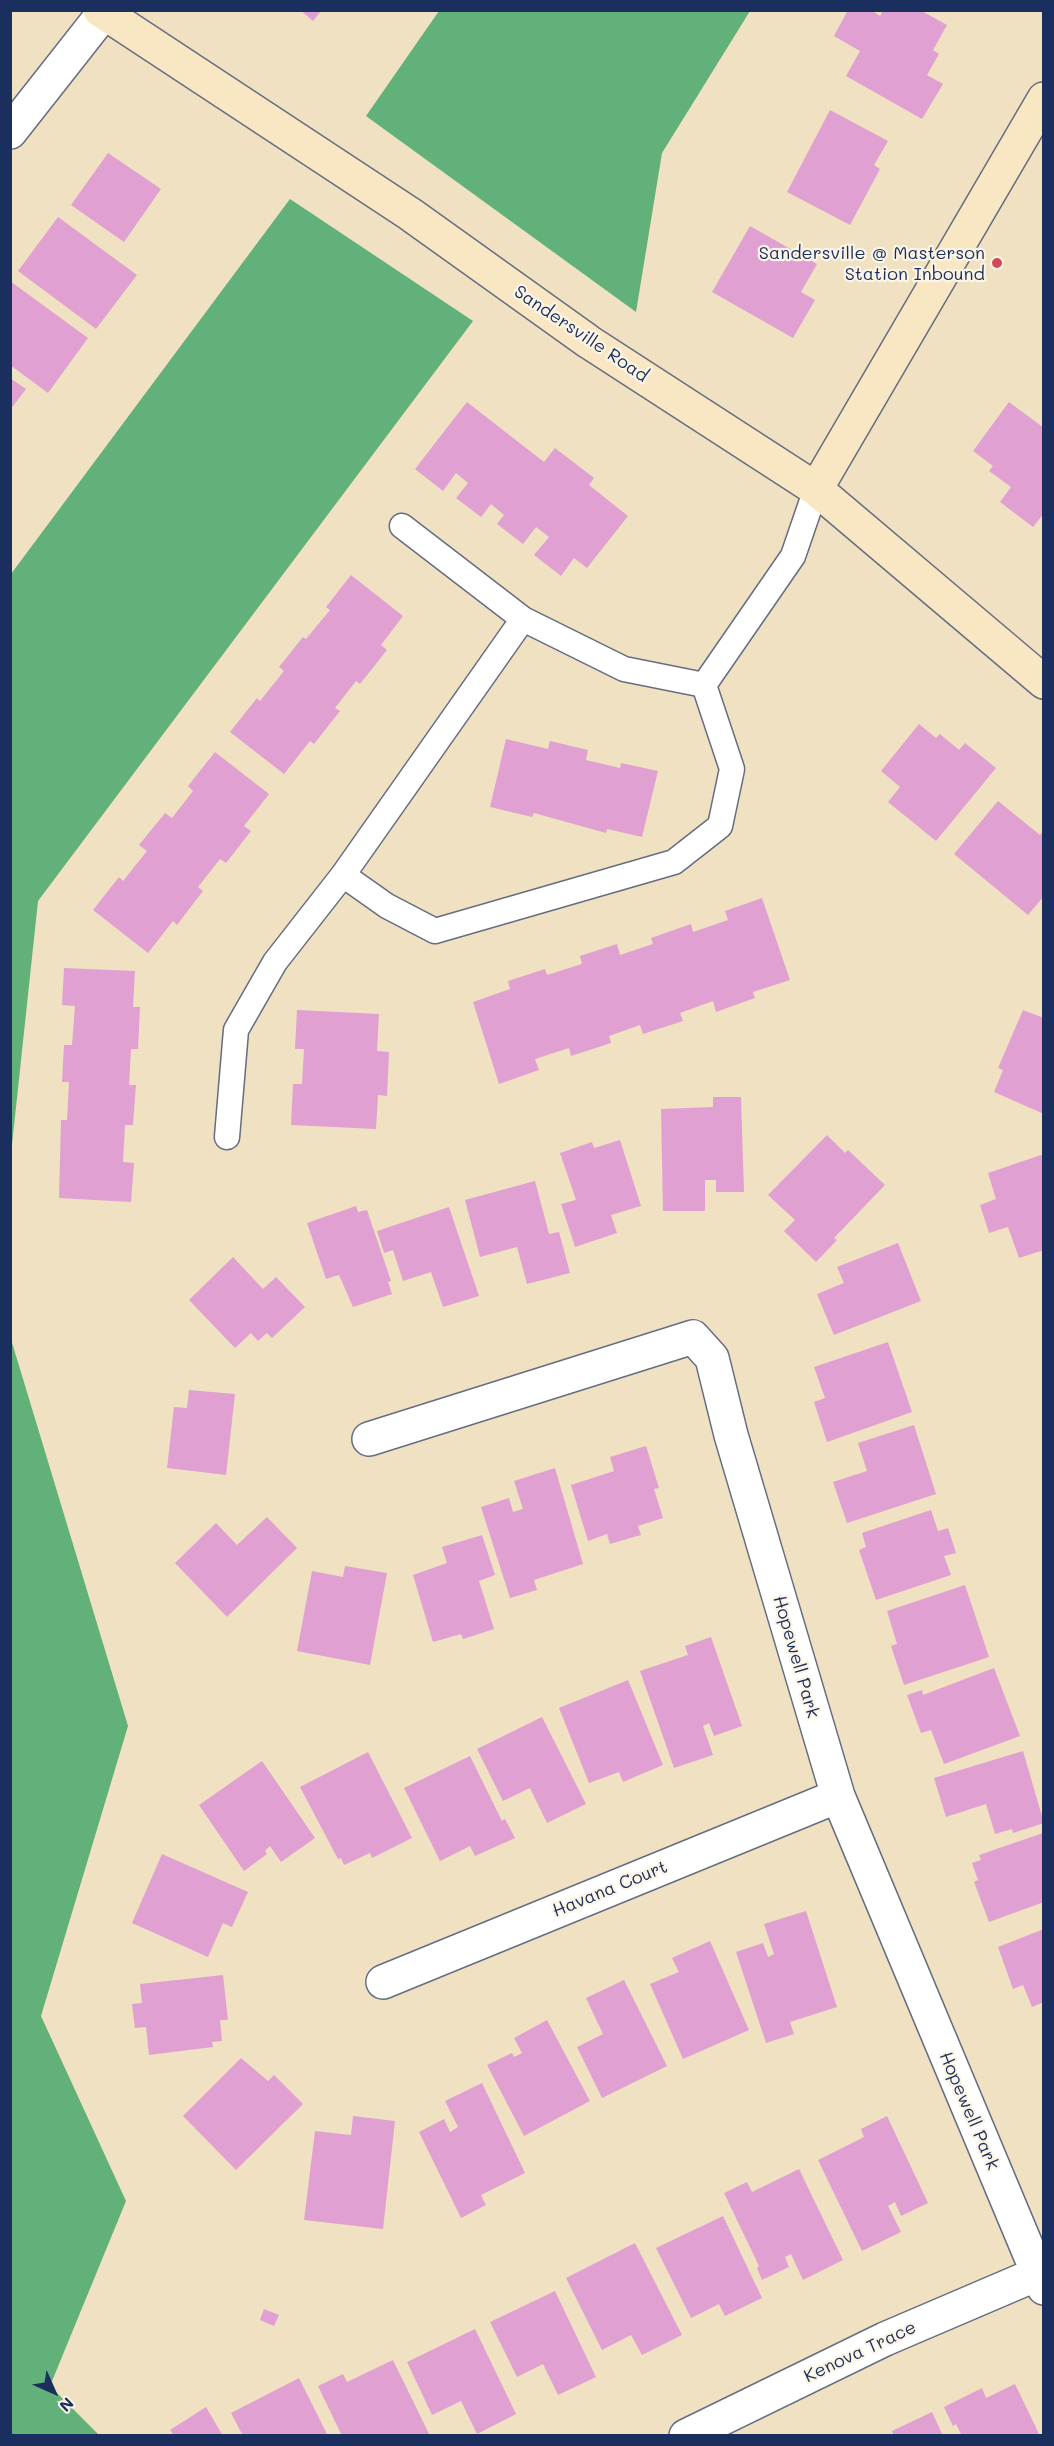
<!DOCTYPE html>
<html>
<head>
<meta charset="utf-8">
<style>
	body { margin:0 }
	#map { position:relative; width:1054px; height:2446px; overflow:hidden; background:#efe1c1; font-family:Mali,sans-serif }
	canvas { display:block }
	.frame { position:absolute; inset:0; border:12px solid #1b2f5e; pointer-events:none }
	.north { position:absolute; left:24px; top:2362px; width:60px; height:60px; -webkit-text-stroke:4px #fcf5e5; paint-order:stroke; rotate:135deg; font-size:16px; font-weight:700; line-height:24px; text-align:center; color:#1b2f5e }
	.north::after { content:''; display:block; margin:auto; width:21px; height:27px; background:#1b2f5e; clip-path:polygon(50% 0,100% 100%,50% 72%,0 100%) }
</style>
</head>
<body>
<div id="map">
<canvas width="1054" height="2446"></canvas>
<div class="frame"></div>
<div class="north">N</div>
</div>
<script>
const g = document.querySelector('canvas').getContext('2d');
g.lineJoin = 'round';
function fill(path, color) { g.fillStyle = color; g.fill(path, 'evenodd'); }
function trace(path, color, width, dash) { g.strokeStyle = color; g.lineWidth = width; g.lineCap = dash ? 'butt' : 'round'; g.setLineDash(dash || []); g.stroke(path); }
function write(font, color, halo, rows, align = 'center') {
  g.font = font + ' Mali,sans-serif'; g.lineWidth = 4.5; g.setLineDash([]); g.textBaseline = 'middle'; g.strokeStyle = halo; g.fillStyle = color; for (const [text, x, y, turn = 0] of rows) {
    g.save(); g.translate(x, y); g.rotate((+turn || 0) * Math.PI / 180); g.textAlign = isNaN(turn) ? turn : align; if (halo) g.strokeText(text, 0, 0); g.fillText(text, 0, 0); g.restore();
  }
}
const forest = new Path2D(`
	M439 11H750L662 153 636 312 366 116Z
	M290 199 473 321 38 901 11 1154V574Z
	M10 1336 128 1726 41 2016 126 2201 50 2386 99 2435H11Z`);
const building = new Path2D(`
	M300 10H322L313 21Z
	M848 10H871L880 16 883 10H920L947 25 933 50 939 54 927 75 943 84 922 119 846 76 860 51 834 36Z
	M830 110 888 141 874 165 880 169 850 225 787 192Z
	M108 153 161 189 124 242 71 205Z
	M58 217 137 275 96 329 18 271Z
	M750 226 817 264 801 292 815 300 793 338 712 292Z
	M10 281 88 338 48 393 10 365Z
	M10 378 26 389 10 410Z
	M467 402 544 462 555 448 594 478 589 485 628 516 587 568 574 558 561 576 534 555 549 537 536 527 523 544 497 524 504 515 491 504 481 517 456 498 468 483 456 473 443 491 415 469Z
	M1009 402 1044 428V513L1033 527 1000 502 1011 487 989 471 993 466 973 451Z
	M351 575 403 616 381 645 387 650 360 684 356 681 335 708 340 711 314 744 310 741 284 774 230 732 257 698 260 701 284 671 279 667 303 637 306 639 330 610 326 607Z
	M919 724 936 738 940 734 959 750 965 743 996 768 936 841 888 802 900 787 881 771Z
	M506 739 548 749 550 741 588 750 586 760 620 768 621 763 658 771 642 837 607 829 606 833 534 813 532 817 490 807Z
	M215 752 269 794 244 826 251 831 226 863 220 859 198 887 203 891 177 925 173 921 148 953 93 910 119 877 123 881 147 851 139 845 165 813 172 818 193 791 188 786Z
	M998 801 1040 835 1044 830V896L1028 915 954 854Z
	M762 898 790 980 753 992 755 998 716 1012 713 1001 680 1013 683 1021 643 1034 640 1025 609 1036 611 1043 571 1056 569 1048 535 1059 539 1070 499 1084 473 1002 510 989 508 981 545 969 547 975 582 964 580 956 617 944 620 955 653 944 651 938 691 924 693 932 728 920 725 911Z
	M64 968 135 971 133 1007H140L138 1049H131L129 1085H136L133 1125H125L123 1162 134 1163 131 1202 59 1198 61 1120H67L69 1082H62L64 1045H72L75 1006 62 1005Z
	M297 1010 379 1014 377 1051 389 1052 387 1096 378 1095 376 1129 291 1125 293 1084H302L304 1049H295Z
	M1023 1010 1044 1018V1114L994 1092 1003 1070 998 1068Z
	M713 1097H741L744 1192H716V1180H705V1211H663L661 1109 713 1107Z
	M827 1135 845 1153 848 1150 885 1185 834 1238 837 1240 816 1262 784 1231 795 1220 768 1195Z
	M620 1140 641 1206 611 1215 617 1233 575 1247 561 1204 576 1200 560 1153 592 1142 594 1148Z
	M1044 1154V1250L1019 1258 1008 1227 989 1233 980 1205 996 1199 988 1173Z
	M535 1181 549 1234 559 1232 570 1273 527 1284 517 1247 480 1257 465 1200Z
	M356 1206 358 1212 367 1210 391 1281 388 1282 392 1294 353 1307 339 1275 326 1279 307 1223Z
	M449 1207 479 1296 443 1307 431 1272 403 1281 393 1250 384 1253 377 1231Z
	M898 1243 921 1301 834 1335 817 1294 844 1283 837 1267Z
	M233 1257 263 1289 276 1277 305 1307 272 1338 267 1333 258 1341 251 1333 235 1348 189 1300Z
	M888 1342 912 1412 827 1442 814 1402 825 1398 814 1367Z
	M189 1390 235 1394 226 1475 167 1468 174 1407 187 1408Z
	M914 1425 936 1494 847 1523 833 1482 867 1471 858 1443Z
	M646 1446 659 1488 654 1489 663 1518 638 1526 641 1535 610 1544 607 1534 588 1541 571 1485 614 1471 610 1457Z
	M555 1468 583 1564 534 1580 537 1590 510 1598 481 1507 509 1498 513 1512 523 1509 514 1481Z
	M931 1510 938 1531 948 1528 956 1553 944 1556 951 1575 876 1600 859 1550 866 1547 862 1533Z
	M267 1517 297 1548 227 1617 175 1563 216 1523 237 1545Z
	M482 1535 495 1575 479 1581 494 1629 463 1639 461 1634 433 1642 413 1575 447 1563 442 1547Z
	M345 1566 387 1573 370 1665 297 1651 312 1571 343 1577Z
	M965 1585 989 1657 904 1685 891 1646 897 1644 887 1611Z
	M711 1637 742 1726 714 1736 709 1723 703 1726 713 1755 674 1768 640 1671 688 1655 685 1646Z
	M994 1668 1020 1736 944 1764 931 1730 921 1733 907 1695 922 1690 923 1695Z
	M628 1680 663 1765 623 1782 619 1772 589 1783 559 1708Z
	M542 1717 586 1804 547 1823 530 1788 503 1801 477 1749Z
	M1023 1751 1044 1823 1013 1833 1012 1829 995 1834 986 1804 946 1817 934 1778Z
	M368 1752 412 1838 372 1858 370 1853 344 1865 341 1858 338 1859 300 1787Z
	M470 1756 502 1821 505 1819 515 1838 475 1856 470 1846 440 1861 404 1788Z
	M262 1761 315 1838 281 1862 270 1846 265 1851 267 1854 244 1871 199 1805Z
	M1043 1833 1044 1902 989 1922 974 1882 978 1880 972 1863 981 1860 979 1855Z
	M162 1854 248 1892 232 1927 223 1923 208 1957 132 1923Z
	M806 1911 837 2007 790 2022 794 2034 766 2043 736 1952 763 1943 768 1957 774 1954 764 1924Z
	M1044 1929V2002L1032 2007 1023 1985 1013 1989 998 1947Z
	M710 1941 749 2030 683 2059 650 1984 679 1972 672 1958Z
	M223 1975 228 2020H220L222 2041 212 2042 213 2047 149 2055 146 2027 135 2028 132 2004 142 2003 140 1984Z
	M624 1980 667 2066 602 2098 577 2047 603 2034 586 1998Z
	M547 2020 590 2101 524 2136 487 2065 512 2053 514 2057 522 2053 514 2038Z
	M241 2058 268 2081 274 2075 303 2104 236 2170 183 2116Z
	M482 2083 525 2173 481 2195 486 2205 461 2218 419 2132 444 2119 450 2132 458 2127 445 2101Z
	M353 2116 395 2121 383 2229 304 2220 315 2131 351 2135Z
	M887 2116 928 2203 901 2216 895 2202 888 2206 901 2232 862 2251 818 2160 864 2137 861 2129Z
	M799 2169 843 2260 803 2280 791 2254 785 2257 789 2267 762 2280 757 2268 759 2266 724 2193 747 2182 752 2192Z
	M723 2216 762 2298 725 2316 719 2304 691 2318 656 2248Z
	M635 2243 682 2335 642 2355 631 2335 602 2350 566 2278Z
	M555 2291 596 2377 558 2395 543 2364 517 2377 490 2322Z
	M264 2309 279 2315 274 2326 260 2320Z
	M475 2329 516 2414 477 2434 461 2401 432 2415 407 2362Z
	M393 2360 430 2436H342L318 2386 343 2374 347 2382Z
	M299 2378 328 2436H243L231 2413Z
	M1015 2384 1040 2436H962L956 2424 953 2426 944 2407 982 2388 986 2398Z
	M206 2407 223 2436H170L173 2434 170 2430Z
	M932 2412 943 2436H894L892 2431Z`);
const lane = new Path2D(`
	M402 526 523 619
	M704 685 624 669 523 619 343 875 387 906 435 931 674 862 720 826 732 769 704 685 793 556 816 489
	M227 1137 236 1030 275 962 343 875`);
const street = new Path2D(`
	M10 132 106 10
	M369 1439 693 1337 712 1358 731 1435 838 1796 1044 2288
	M383 1982 838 1796
	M686 2436 885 2339 1037 2274`);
const secondary = new Path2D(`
	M100 10 410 214 589 342 816 489 1044 682
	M816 489 1044 99`);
const markers = [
	[997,263,6,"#d1495b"]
];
const poiNames = [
	["Sandersville @ Masterson",985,253],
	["Station Inbound",985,274]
];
const streetNames = [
	["Sandersville Road",581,334,34],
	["Hopewell Park",796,1657,74],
	["Havana Court",610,1889,-22],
	["Hopewell Park",969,2111,67],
	["Kenova Trace",860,2352,-25]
];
fill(forest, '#62b07a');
fill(building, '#e0a1d2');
trace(lane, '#656d81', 27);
trace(street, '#656d81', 36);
trace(secondary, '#656d81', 36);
trace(lane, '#fff', 24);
trace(street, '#fff', 33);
trace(secondary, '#f9e7c3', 33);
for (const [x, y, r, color] of markers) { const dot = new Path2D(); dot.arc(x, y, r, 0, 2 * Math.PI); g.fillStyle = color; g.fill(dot); trace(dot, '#fcf5e5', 2); }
write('18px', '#1b2f5e', '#fcf5e5', poiNames, 'right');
write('18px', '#1b2f5e', '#fcf5e5', streetNames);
</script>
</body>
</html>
